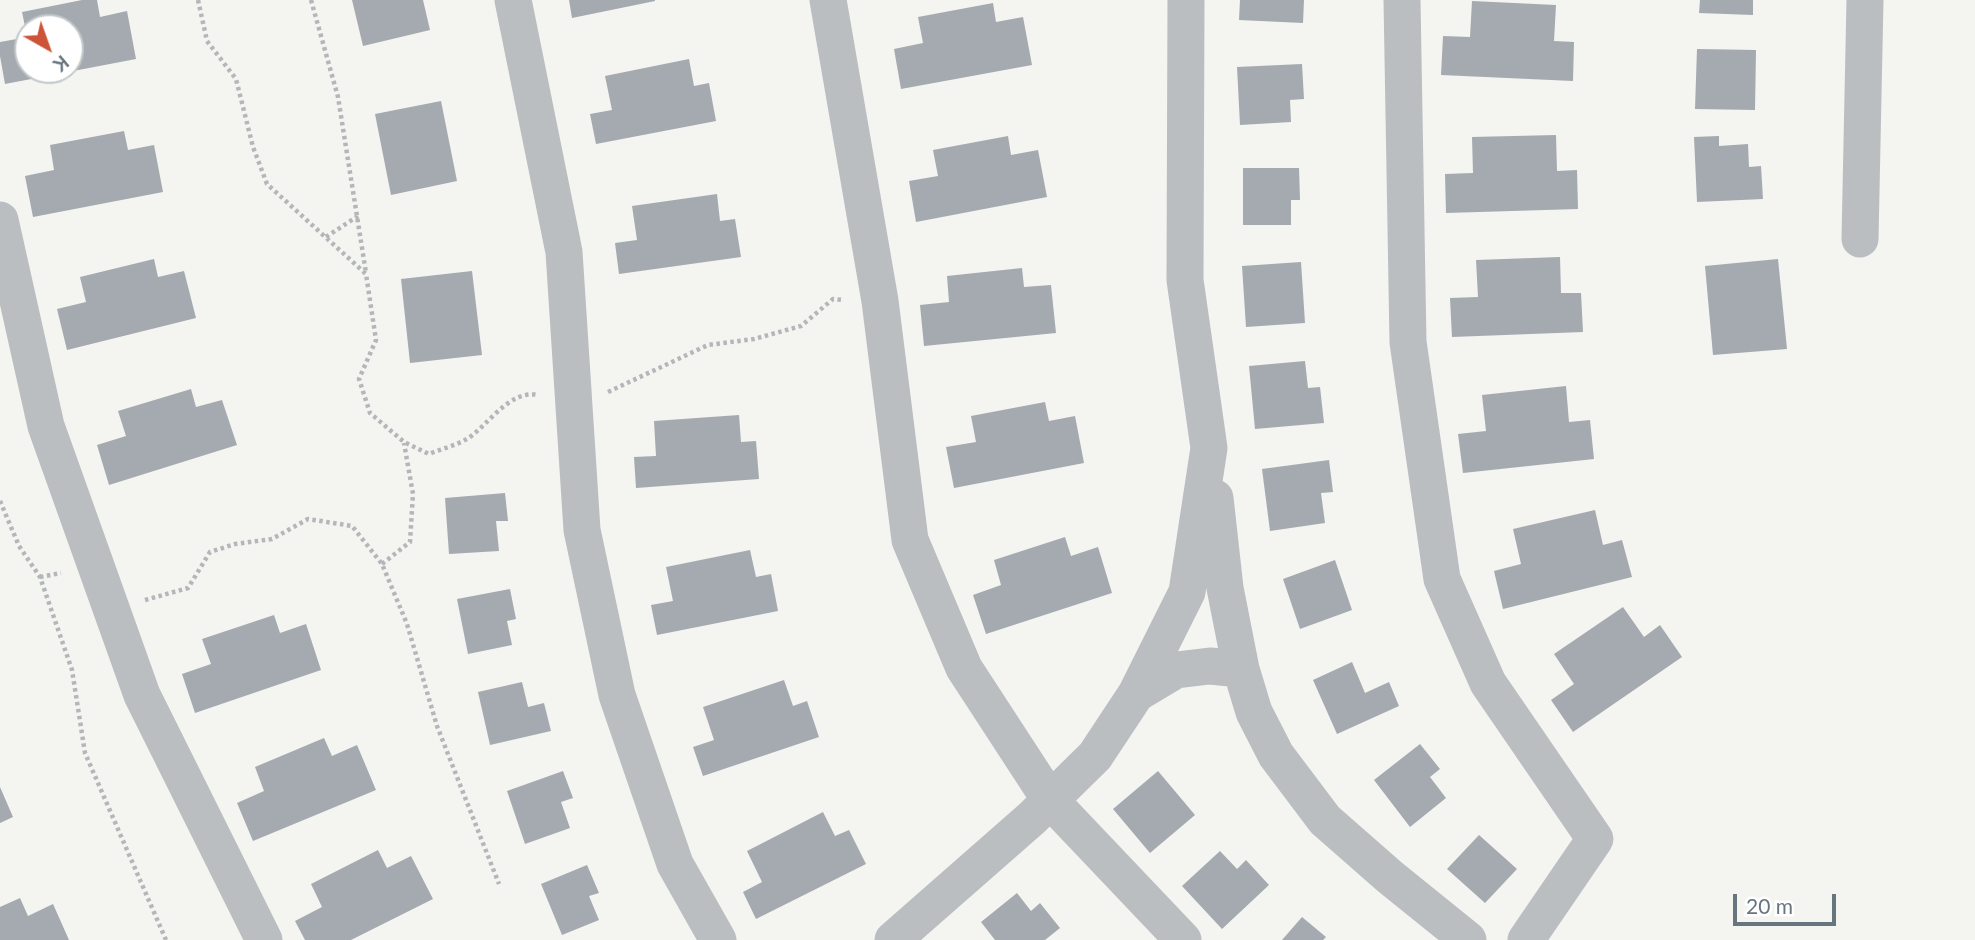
<!DOCTYPE html>
<html>
<head>
<meta charset="utf-8">
<style>
	body { margin:0 }
	#map { position:relative; width:1975px; height:940px; overflow:hidden; background:#f4f4f1; font-family:Lato,sans-serif }
	canvas { display:block }
	.north { position:absolute; left:14px; top:14px; width:70px; height:70px; box-sizing:border-box; background:#fff; border:2px solid #c2c8cb; border-radius:50%; rotate:140deg; font-size:19px; font-weight:700; line-height:28px; text-align:center; color:#67757e }
	.north::after { content:''; display:block; margin:auto; width:24px; height:32px; background:#cc5439; clip-path:polygon(50% 0,100% 100%,50% 72%,0 100%) }
	.scale { position:absolute; left:1733px; top:894px; width:103px; height:32px; box-sizing:border-box; border:4px solid #67757e; border-top:0; padding-left:9px; font-size:21px; line-height:24px; white-space:nowrap; color:#67757e; -webkit-text-stroke:5px #fff; paint-order:stroke }
</style>
</head>
<body>
<div id="map">
<canvas width="1975" height="940"></canvas>
<div class="north">K</div>
<div class="scale">20 m</div>
</div>
<script>
const g = document.querySelector('canvas').getContext('2d');
g.lineJoin = 'round';
function fill(path, color) { g.fillStyle = color; g.fill(path, 'evenodd'); }
function trace(path, color, width, dash) { g.strokeStyle = color; g.lineWidth = width; g.lineCap = dash ? 'butt' : 'round'; g.setLineDash(dash || []); g.stroke(path); }
const building = new Path2D(`
	M82 0H97L100 17 127 11 136 59 5 84 0 56V42L28 37V70H70V28H28L27 36 22 12Z
	M352 0H423L430 30 363 46Z
	M569 0H655V1L572 18Z
	M1240 0H1304L1303 23 1239 20Z
	M1700 0H1753V15L1699 13Z
	M1472 1 1556 5 1554 41 1574 42 1573 81 1441 75 1443 36 1470 37Z
	M993 3 996 22 1023 17 1032 65 901 89 894 49 923 43 918 17Z
	M1697 49 1756 50 1755 110 1695 109Z
	M689 59 694 86 709 83 716 121 596 144 590 114 612 110 605 76Z
	M1302 64 1304 99 1290 100 1291 122 1240 125 1237 67Z
	M441 101 457 181 391 195 375 114Z
	M124 131 128 150 154 145 163 192 33 217 25 176 54 170 50 145Z
	M1556 135 1557 171 1577 170 1578 209 1446 213 1445 174 1473 173 1472 137Z
	M1008 136 1011 155 1038 150 1047 197 916 222 909 181 938 176 933 150Z
	M1719 136V146L1748 144 1749 167 1761 166 1763 199 1697 202 1694 137Z
	M1243 168H1299L1300 200H1291V225H1243Z
	M717 194 720 221 735 219 741 257 619 274 615 243 637 240 632 206Z
	M1560 257 1561 293H1581L1583 332 1452 337 1450 298 1478 297 1476 260Z
	M154 259 158 277 184 271 196 318 67 350 57 309 86 302 80 277Z
	M1778 259 1787 349 1713 355 1705 266Z
	M1301 262 1305 323 1246 327 1242 266Z
	M1022 268 1024 287 1051 285 1056 333 924 346 920 305 949 302 947 276Z
	M472 271 482 355 410 363 401 279Z
	M1305 361 1308 388 1320 387 1324 423 1255 429 1249 366Z
	M1566 386 1569 422 1590 420 1594 459 1463 473 1458 434 1486 431 1482 395Z
	M191 389 196 407 222 400 237 445 109 485 97 445 126 436 118 411Z
	M1045 402 1049 421 1075 416 1084 463 954 488 946 447 976 442 971 416Z
	M739 415 741 442 756 441 759 479 636 488 634 457 656 456 654 421Z
	M1329 460 1333 492 1321 493 1325 523 1270 531 1262 469Z
	M505 493 508 521H496L499 551 449 554 445 498Z
	M1595 510 1603 545 1622 540 1632 577 1503 609 1494 571 1521 564 1513 529Z
	M1065 537 1071 556 1098 547 1112 593 986 634 973 595 1001 585 994 560Z
	M750 550 756 577 771 574 778 611 657 635 651 605 673 601 666 567Z
	M1335 560 1352 610 1300 629 1283 579Z
	M510 589 516 619 507 621 512 645 468 654 457 599Z
	M1623 607 1644 637 1660 625 1682 657 1573 732 1551 700 1574 684 1554 654Z
	M274 615 280 633 306 624 321 670 195 713 182 674 211 664 202 639Z
	M1352 662 1365 693 1389 682 1399 706 1337 734 1313 680Z
	M784 680 793 706 807 701 819 737 703 776 693 747 714 740 703 707Z
	M522 682 528 707 544 703 551 731 490 745 478 692Z
	M324 738 332 756 357 745 376 790 253 841 237 803 264 791 255 767Z
	M1420 744 1440 769 1430 777 1446 798 1410 827 1374 780Z
	M563 771 573 798 561 802 570 828 525 844 507 791Z
	M1158 771 1195 815 1150 853 1113 809Z
	M0 787 13 817 0 823Z
	M823 812 835 836 849 830 866 864 756 919 743 892 762 882 747 851Z
	M1479 835 1517 869 1485 903 1447 869Z
	M378 850 387 868 411 856 433 899 351 940H305L295 921 322 907 311 884Z
	M1220 851 1237 869 1246 860 1269 885 1222 929 1182 886Z
	M587 865 599 893 589 896 599 920 562 935 541 884Z
	M1017 893 1031 911 1040 903 1060 928 1045 940H995L981 922Z
	M20 898 28 916 53 904 69 940H0V907Z
	M1302 917 1326 937 1323 940H1282Z`);
const path = new Path2D(`
	M198 0 207 41 236 79 253 147 267 184 366 274 376 340 359 379 370 413 404 442 429 454C441 449 454 446 465 440 486 429 508 389 538 395
	M311 0 338 97 366 273
	M326 237 358 216
	M608 392 708 345 754 339 801 326 833 299 843 300
	M0 501 19 546 40 577 72 670 85 753 166 940
	M382 564 410 542 413 494 404 443
	M40 577 61 573
	M145 600 188 588 210 552 235 544 272 539 308 519 352 526 382 564 407 624 437 726 499 884`);
const minor = new Path2D(`
	M513 0 564 252 582 530 617 695 675 864 718 940
	M828 0 880 301 910 540 964 668 1050 800 1183 940
	M1402 0 1408 342 1442 579 1488 683 1595 839 1526 940
	M0 220 46 426 142 695 264 940
	M1860 239 1865 0
	M1215 498 1225 588 1241 669 1254 712 1276 755 1325 820 1390 877 1468 940
	M1136 694 1176 670 1210 666 1241 669
	M893 940 1032 818 1095 756 1136 694 1187 592 1209 448 1185 280 1186 0`);
fill(building, '#a4aaaf');
trace(path, '#b4b7b9', 4.5, [3.5, 3.5]);
trace(minor, '#babec0', 37);
</script>
</body>
</html>
